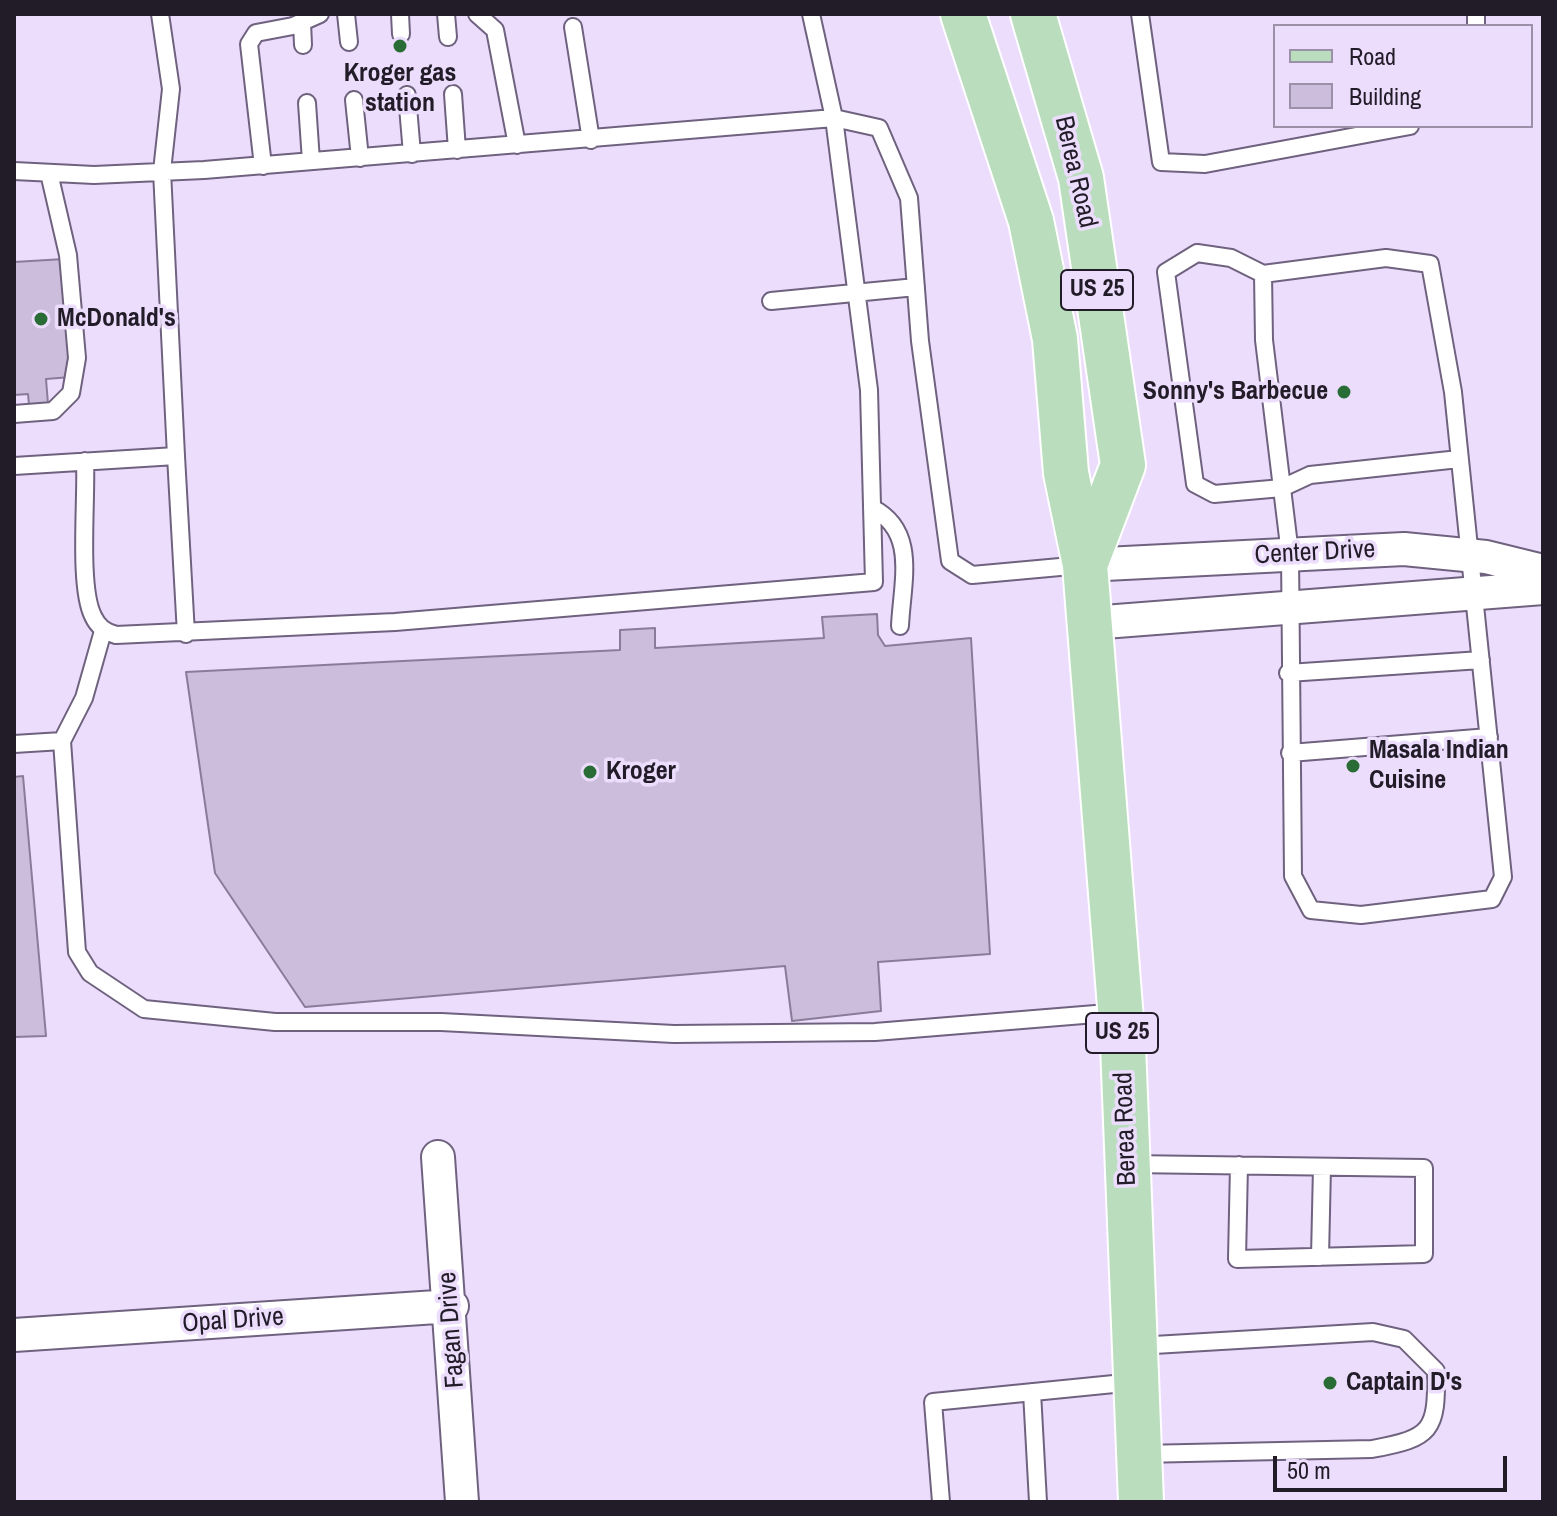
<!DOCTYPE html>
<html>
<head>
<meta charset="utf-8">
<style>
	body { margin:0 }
	#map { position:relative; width:1557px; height:1516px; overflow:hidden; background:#ecddfd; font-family:"Archivo Narrow",sans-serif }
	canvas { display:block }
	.frame { position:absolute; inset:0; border:16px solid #211c27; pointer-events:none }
	.legend { position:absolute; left:1273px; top:24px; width:260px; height:104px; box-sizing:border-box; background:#ecddfd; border:2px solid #9b90a7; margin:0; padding:10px 14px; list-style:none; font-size:24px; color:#211c27 }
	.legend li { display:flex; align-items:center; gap:16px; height:40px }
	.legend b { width:40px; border:2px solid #9b90a7 }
	.scale { position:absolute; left:1273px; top:1456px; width:234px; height:36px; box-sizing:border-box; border:4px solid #211c27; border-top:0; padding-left:10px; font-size:24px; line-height:28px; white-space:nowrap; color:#211c27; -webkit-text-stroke:6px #ecddfd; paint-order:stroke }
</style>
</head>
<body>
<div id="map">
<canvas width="1557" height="1516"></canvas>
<div class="frame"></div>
<ul class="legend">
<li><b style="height:10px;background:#baddbe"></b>Road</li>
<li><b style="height:22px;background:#ccbddc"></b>Building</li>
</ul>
<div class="scale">50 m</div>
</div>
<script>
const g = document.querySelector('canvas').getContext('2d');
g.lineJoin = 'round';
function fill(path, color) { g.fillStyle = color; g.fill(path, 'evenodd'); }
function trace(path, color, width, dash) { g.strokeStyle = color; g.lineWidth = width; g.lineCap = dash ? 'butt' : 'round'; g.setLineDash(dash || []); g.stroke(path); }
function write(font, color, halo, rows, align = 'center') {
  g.font = font + ' "Archivo Narrow",sans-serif'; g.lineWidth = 7; g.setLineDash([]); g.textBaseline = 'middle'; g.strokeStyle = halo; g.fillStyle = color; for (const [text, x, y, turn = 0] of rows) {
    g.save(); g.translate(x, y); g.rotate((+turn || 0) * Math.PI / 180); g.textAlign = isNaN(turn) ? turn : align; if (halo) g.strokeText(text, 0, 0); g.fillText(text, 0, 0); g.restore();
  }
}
const building = new Path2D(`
	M64 259 71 377 46 379 48 404 29 405 28 394 14 395V262Z
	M877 614 878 635 885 646 971 638 990 954 878 962 881 1011 792 1021 785 966 305 1007 215 873 186 672 620 650V630L655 628V648L824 638 822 617Z
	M23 776 46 1036 14 1037V777Z`);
const lane = new Path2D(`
	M346 14 349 42
	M400 14 401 34
	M446 14 448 37
	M477 14 495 30 517 145
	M1140 14 1161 162 1205 164 1410 126
	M302 22 303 45
	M1476 26V14
	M573 27 591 140
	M453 94 457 150
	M407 95 412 154
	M354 100 360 158
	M307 103 311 161
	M263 166 249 44 256 33 293 26 320 14
	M14 171 94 175 204 170 834 118 879 128 909 198 920 341 950 561 972 575 1082 565
	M1263 274 1264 340 1290 554 1293 876 1311 910 1361 915 1492 899 1503 877 1453 392 1430 264 1386 258 1263 274 1231 258 1197 253 1166 272 1195 484 1214 494 1282 488 1310 475 1459 459
	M771 301 916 287
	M14 414 53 411 71 393 77 358 68 255 49 173
	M176 456 186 634
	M85 461C87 498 78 586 93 616 98 627 105 632 116 635L395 622 874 582 869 390 834 118 811 14
	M14 466 176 456 162 171 171 89 160 14
	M872 508C918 531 902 582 900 626
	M1288 673 1481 660
	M62 741 77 952 90 973 144 1009 275 1022H441L674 1034 875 1032 1120 1012
	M14 744 62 741 84 698 103 631
	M1290 753 1489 737
	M1129 1164 1424 1168V1254L1237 1259 1239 1165
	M1320 1257 1322 1167
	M1137 1346 1373 1332 1404 1339 1436 1371C1437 1431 1432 1438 1372 1449L1141 1454
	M1032 1392 1038 1502
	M941 1502 933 1402 1134 1382`);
const street = new Path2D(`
	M1085 565 1404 549 1486 557 1543 571
	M1091 623 1543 588
	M438 1157 462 1502
	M14 1335 452 1306`);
const primary = new Path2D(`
	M963 14 1031 221 1055 339 1066 473 1085 565 1123 1045 1141 1502
	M1033 14 1081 178 1123 465 1085 565`);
const markers = [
	[400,46,8,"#2a6c36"],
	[41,319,8,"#2a6c36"],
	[1344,392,8,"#2a6c36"],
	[1353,766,8,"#2a6c36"],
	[590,772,8,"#2a6c36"],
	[1330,1383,8,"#2a6c36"]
];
const shields = [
	[1097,290,72],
	[1122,1033,72]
];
const shieldNames = [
	["US 25",1097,290],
	["US 25",1122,1033]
];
const poiNames = [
	["Kroger gas",400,74,"center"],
	["station",400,104,"center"],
	["McDonald's",57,319],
	["Sonny's Barbecue",1328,392,"right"],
	["Masala Indian",1369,751],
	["Cuisine",1369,781],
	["Kroger",606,772],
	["Captain D's",1346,1383]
];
const streetNames = [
	["Berea Road",1075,172,77],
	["Center Drive",1315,553,-3],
	["Berea Road",1126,1129,-92],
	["Opal Drive",233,1321,-4],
	["Fagan Drive",452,1330,-94]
];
fill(building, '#ccbddc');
trace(building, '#8a7c99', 2);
trace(lane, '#6f627e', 20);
trace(street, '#6f627e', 36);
trace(primary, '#fff', 48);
trace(lane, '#fff', 16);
trace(street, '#fff', 32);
trace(primary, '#baddbe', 44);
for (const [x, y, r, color] of markers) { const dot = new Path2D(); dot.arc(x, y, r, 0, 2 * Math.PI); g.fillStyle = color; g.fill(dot); trace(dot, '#ecddfd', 3); }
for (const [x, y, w] of shields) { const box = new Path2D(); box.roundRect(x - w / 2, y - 20, w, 40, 6); g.fillStyle = '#ecddfd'; g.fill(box); trace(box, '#211c27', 2); }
write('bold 24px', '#211c27', null, shieldNames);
write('bold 26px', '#211c27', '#ecddfd', poiNames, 'left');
write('26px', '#211c27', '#ecddfd', streetNames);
</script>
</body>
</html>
